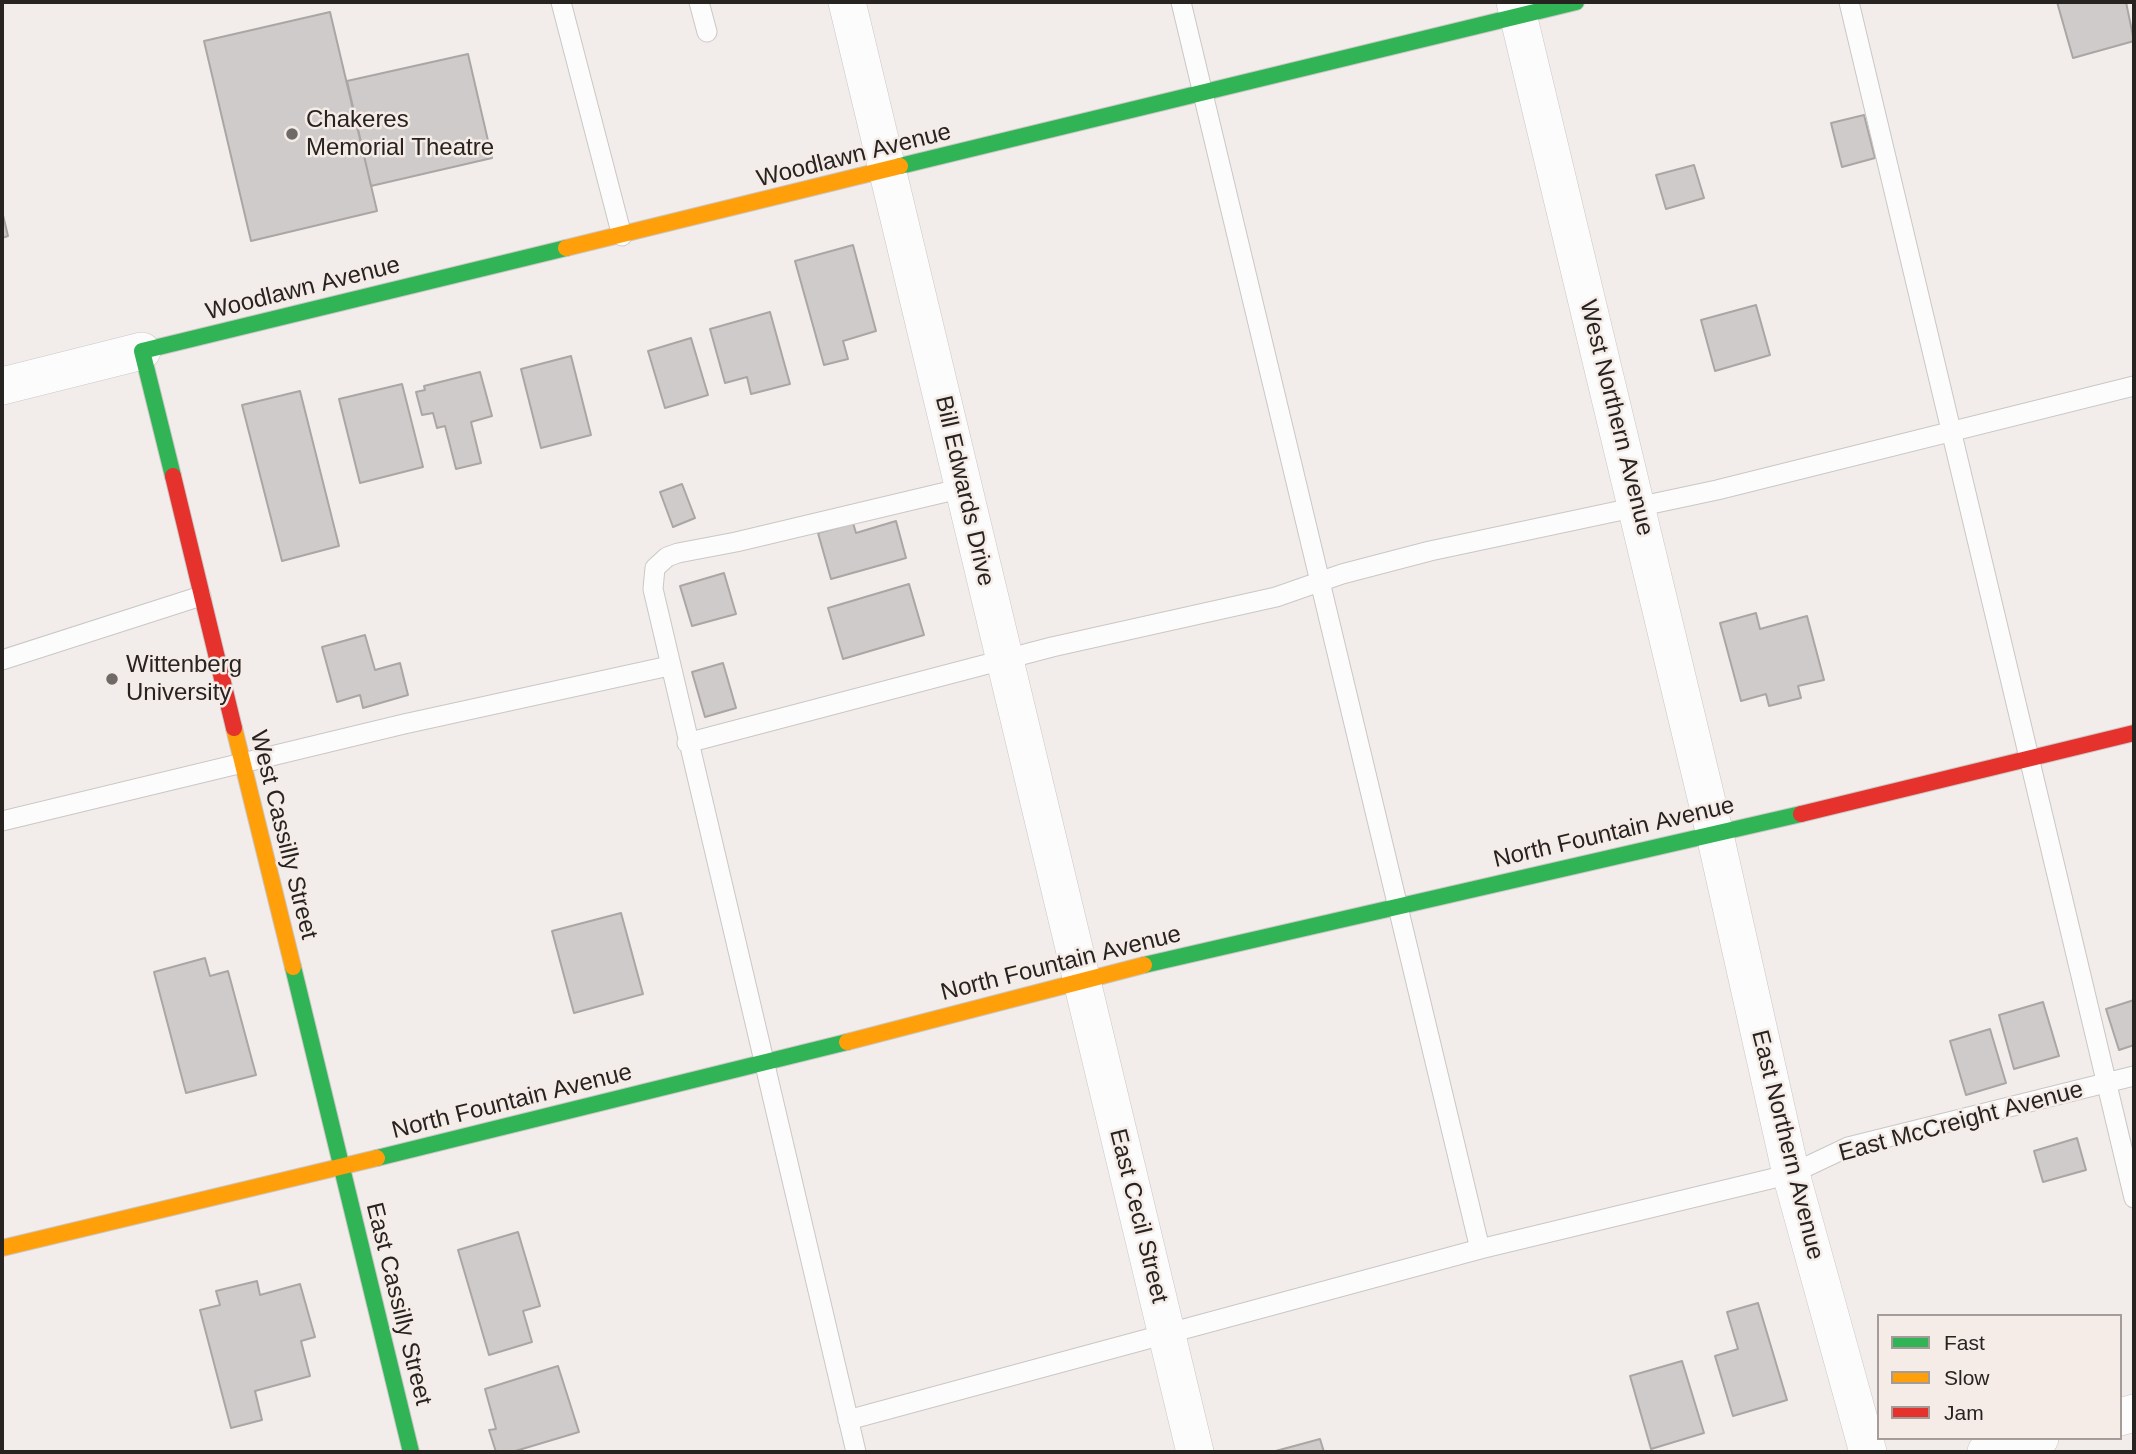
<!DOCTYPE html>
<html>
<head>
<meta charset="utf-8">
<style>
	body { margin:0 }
	#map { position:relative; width:2136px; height:1454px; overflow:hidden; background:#f2edea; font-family:Arial,sans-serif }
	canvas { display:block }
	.frame { position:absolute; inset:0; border:4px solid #272321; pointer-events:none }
	.legend { position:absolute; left:1877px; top:1314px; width:245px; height:126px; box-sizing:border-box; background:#f5ece7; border:2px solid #a39c98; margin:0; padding:9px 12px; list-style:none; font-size:21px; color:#272321 }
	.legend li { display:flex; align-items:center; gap:14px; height:35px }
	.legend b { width:35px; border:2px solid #a39c98 }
</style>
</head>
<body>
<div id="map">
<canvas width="2136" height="1454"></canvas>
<div class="frame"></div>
<ul class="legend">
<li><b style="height:9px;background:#30b455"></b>Fast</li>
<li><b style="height:9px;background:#ff9f0a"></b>Slow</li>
<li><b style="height:9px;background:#e5322d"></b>Jam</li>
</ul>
</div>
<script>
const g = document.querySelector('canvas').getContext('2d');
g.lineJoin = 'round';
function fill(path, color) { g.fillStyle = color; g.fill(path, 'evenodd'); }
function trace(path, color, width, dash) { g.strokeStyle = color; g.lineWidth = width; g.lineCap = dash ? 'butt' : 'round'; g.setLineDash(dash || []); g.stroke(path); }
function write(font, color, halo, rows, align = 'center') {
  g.font = font + ' Arial,sans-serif'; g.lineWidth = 5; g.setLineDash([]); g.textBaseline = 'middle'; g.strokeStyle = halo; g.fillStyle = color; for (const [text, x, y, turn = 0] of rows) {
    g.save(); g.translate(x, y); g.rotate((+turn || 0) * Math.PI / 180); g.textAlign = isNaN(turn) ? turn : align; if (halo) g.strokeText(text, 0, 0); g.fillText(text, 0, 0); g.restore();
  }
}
const building = new Path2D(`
	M2057 2H2126L2134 41 2073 58Z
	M330 12 377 211 251 241 204 41Z
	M468 54 492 158 371 186 347 81Z
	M1864 115 1875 158 1842 167 1831 123Z
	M1694 165 1704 198 1666 209 1656 175Z
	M2 211 8 236 2 238Z
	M853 245 876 331 843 341 848 359 824 365 795 261Z
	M1756 305 1770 355 1715 371 1701 320Z
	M770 312 790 384 751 394 747 377 725 383 710 329Z
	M691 338 708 395 665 408 648 351Z
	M571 356 591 435 541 448 521 369Z
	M480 372 492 416 471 422 481 463 456 469 445 426 437 428 433 413 422 415 416 392 425 390 424 386Z
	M402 384 423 467 360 483 339 399Z
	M300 391 339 546 282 561 242 405Z
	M682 484 695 518 673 527 660 492Z
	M896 521 906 558 831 579 818 533 853 523 856 533Z
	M724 573 736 614 692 626 680 586Z
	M909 584 924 635 843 659 828 608Z
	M1756 613 1760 629 1807 616 1824 680 1798 686 1801 698 1769 706 1766 694 1741 701 1720 623Z
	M365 635 375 670 400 663 408 695 363 708 360 695 337 702 322 647Z
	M723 663 736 708 705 717 692 672Z
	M621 913 643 994 574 1013 552 931Z
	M205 958 210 976 228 971 256 1075 186 1093 154 972Z
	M2134 1000V1045L2119 1050 2106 1009Z
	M2043 1002 2059 1056 2014 1069 1999 1015Z
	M1990 1029 2006 1083 1966 1095 1950 1041Z
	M2077 1138 2086 1170 2043 1182 2034 1151Z
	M518 1232 540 1306 523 1311 532 1342 489 1355 458 1250Z
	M257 1281 260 1295 300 1284 315 1337 301 1341 310 1376 255 1391 262 1420 231 1428 200 1310 220 1305 216 1291Z
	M1758 1303 1787 1400 1733 1416 1715 1356 1738 1349 1727 1312Z
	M1682 1361 1704 1433 1651 1449 1630 1376Z
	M558 1366 579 1432 512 1452H496L489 1430 496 1429 485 1389Z
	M1320 1439 1324 1452H1272Z`);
const lane = new Path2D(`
	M561 2 622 236
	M699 2 707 32
	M1181 2 1480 1249
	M1849 2 2134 1198
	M2 660 201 596
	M687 743 1052 647 1276 597 1342 574 1430 551 1717 490 2134 386
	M2 821 404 724 669 666
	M848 1420 1480 1249 1791 1174 1848 1147 2134 1076
	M856 1452 653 589 655 568 667 557 678 553 736 542 963 488`);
const street = new Path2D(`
	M847 2 1195 1452
	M1515 2 1715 835 1791 1174 1868 1452
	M2 386 142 351
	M2120 1417 2134 1413
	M1986 1452 2040 1438`);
const fast = new Path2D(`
	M900 166 1576 2
	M173 476 142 351 566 248
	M1144 965 1801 814
	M293 967 411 1452
	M377 1158 847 1042`);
const slow = new Path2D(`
	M566 248 900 166
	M234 728 293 967
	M847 1042 1144 965
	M2 1248 377 1158`);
const jam = new Path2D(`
	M173 476 234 728
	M1801 814 2134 733`);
const markers = [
	[292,134,7,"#6e6a67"],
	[112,679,7,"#6e6a67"]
];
const poiNames = [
	["Chakeres",306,120],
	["Memorial Theatre",306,148],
	["Wittenberg",126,665],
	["University",126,693]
];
const streetNames = [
	["Woodlawn Avenue",854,156,-14],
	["Woodlawn Avenue",303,289,-14],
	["West Northern Avenue",1616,418,76],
	["Bill Edwards Drive",964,491,77],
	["North Fountain Avenue",1614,833,-13],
	["West Cassilly Street",283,835,76],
	["North Fountain Avenue",1061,964,-14],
	["North Fountain Avenue",512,1102,-14],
	["East McCreight Avenue",1961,1122,-15],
	["East Northern Avenue",1787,1145,76],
	["East Cecil Street",1138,1216,76],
	["East Cassilly Street",398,1304,76]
];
fill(building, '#cfcbcb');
trace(building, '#a9a6a5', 2);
trace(lane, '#cac7c5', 21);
trace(street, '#cac7c5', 38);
trace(fast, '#cac7c5', 18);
trace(slow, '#cac7c5', 18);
trace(jam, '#cac7c5', 18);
trace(lane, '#fdfcfc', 19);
trace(street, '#fdfcfc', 37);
trace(fast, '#30b455', 16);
trace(slow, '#ff9f0a', 16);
trace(jam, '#e5322d', 16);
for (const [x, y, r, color] of markers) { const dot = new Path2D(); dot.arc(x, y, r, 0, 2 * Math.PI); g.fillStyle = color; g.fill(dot); trace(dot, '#f5ece7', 2.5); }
write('24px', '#272321', '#f5ece7', poiNames, 'left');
write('24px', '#272321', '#f5ece7', streetNames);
</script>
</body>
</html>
